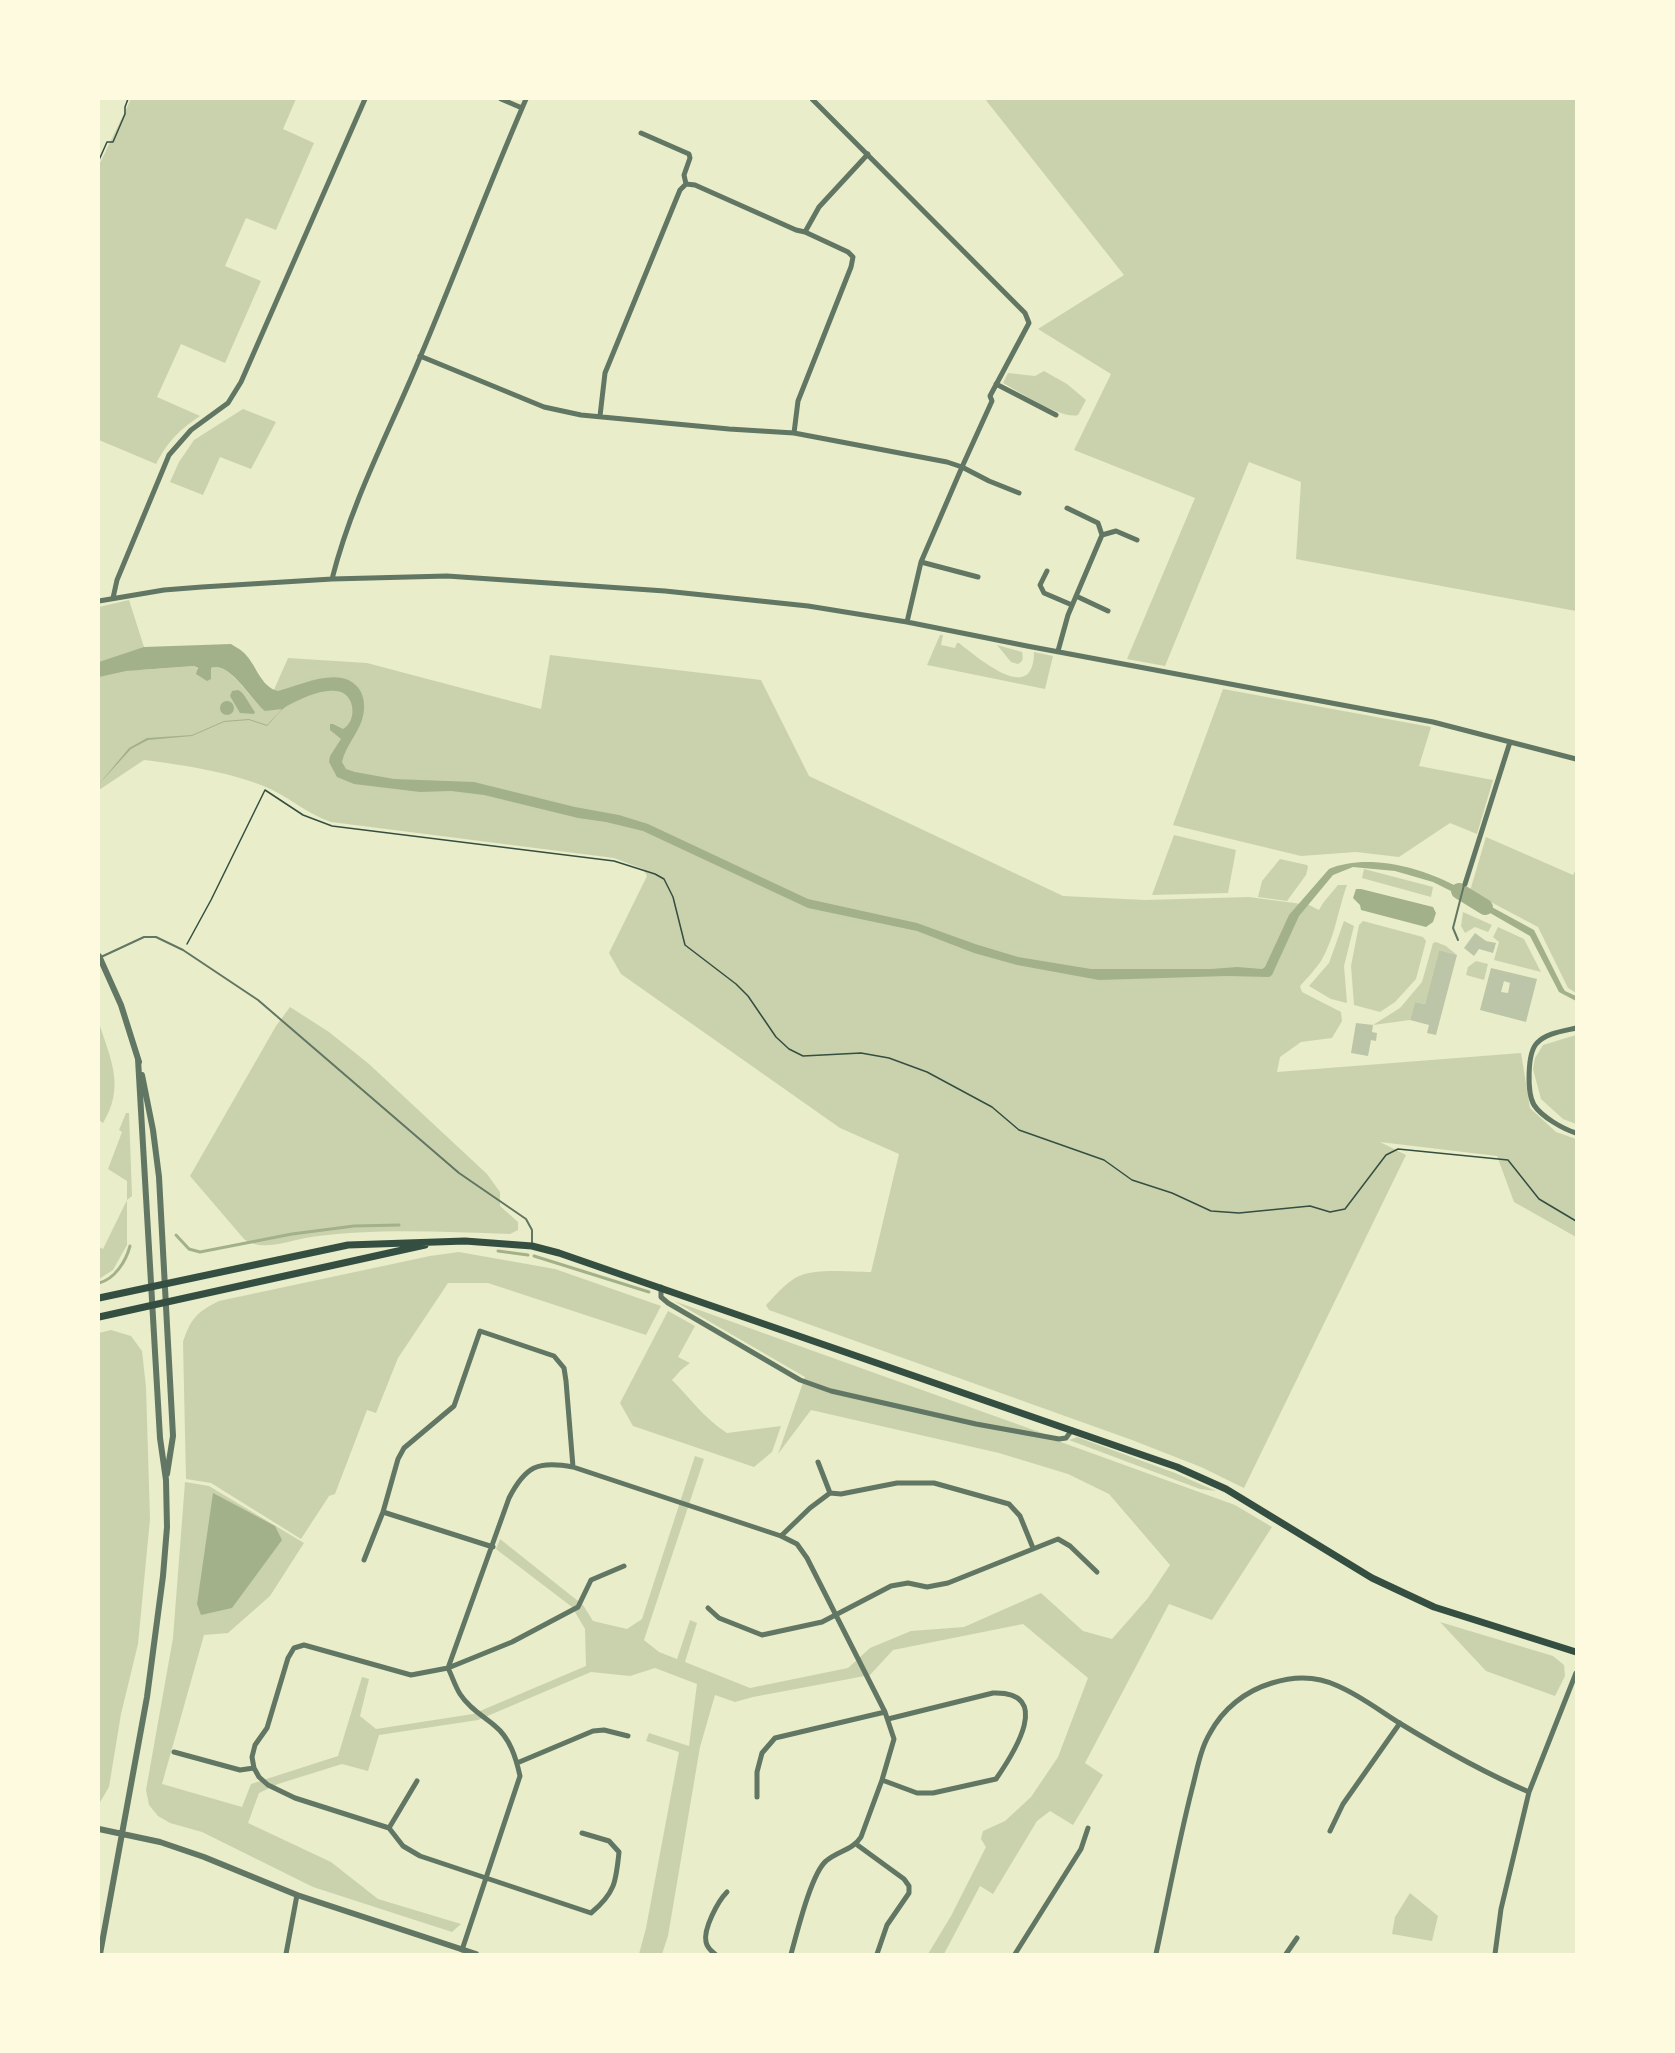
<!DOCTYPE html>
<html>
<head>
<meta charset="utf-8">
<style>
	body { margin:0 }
	#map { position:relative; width:1675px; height:2053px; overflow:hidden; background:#e9edc9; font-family:Manrope,sans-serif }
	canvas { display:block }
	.frame { position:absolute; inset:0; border:100px solid #fefae0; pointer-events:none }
</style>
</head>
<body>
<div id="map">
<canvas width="1675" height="2053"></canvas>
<div class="frame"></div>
</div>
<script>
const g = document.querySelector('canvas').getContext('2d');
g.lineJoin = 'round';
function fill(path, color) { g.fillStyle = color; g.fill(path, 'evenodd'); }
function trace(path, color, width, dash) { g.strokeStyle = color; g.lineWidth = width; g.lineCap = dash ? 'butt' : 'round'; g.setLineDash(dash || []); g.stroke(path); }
const green = new Path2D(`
	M131 99H296L283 129 314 143 276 230 246 218 225 266 261 281 225 363 181 344 157 397 200 416C179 430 168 441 156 464L99 440V165Z
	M985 99H1576V611L1296 559 1301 482 1249 462 1165 666 1127 659 1195 498 1074 450 1111 374 1038 329 1124 275Z
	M1044 371 1067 384 1086 400 1078 415C1062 420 1018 391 1003 383L1008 373 1035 376Z
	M243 409 276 422 251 469 220 457 203 495 170 482 179 462 194 440Z
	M129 600 144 647 141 670 194 666 199 670 210 674 211 668C229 660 250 701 265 710L288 658 367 663 541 709 550 655 761 680 809 776 1063 896 1145 900 1249 897 1309 905 1319 910 1323 903 1338 885H1347C1338 909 1335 938 1321 961 1315 970 1307 978 1300 986L1302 992 1341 1012 1342 1021 1332 1038 1301 1042 1280 1057 1277 1072 1521 1053 1530 1108 1556 1132 1576 1139V1237L1514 1202 1497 1156 1380 1142 1406 1155 1244 1488 1201 1467 1132 1440 769 1310 766 1305C776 1295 786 1282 799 1276 817 1268 852 1272 871 1272L899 1154 840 1128 621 974 609 953 647 876 643 869 614 858 331 822C307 814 289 797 266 787 234 773 178 764 144 760L99 790V607Z
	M940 635H943L941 645 955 648 957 643H959C977 657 1034 707 1034 652L1053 656 1045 689 927 665Z
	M997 645 1022 652C1023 658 1024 661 1018 664L1011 662Z
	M1223 689 1431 727 1419 766 1493 780 1477 834 1450 823 1399 857 1356 852 1301 856 1173 825Z
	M1174 835 1236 850 1228 893 1152 895Z
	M1486 837 1573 875 1576 869V993L1568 988 1538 927 1470 891Z
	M1280 859 1307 865 1308 867 1306 875 1287 901 1258 897 1262 881Z
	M1364 869 1433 887 1431 897 1362 878Z
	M1463 912 1492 925 1488 932 1475 927 1465 933 1461 926Z
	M1344 921 1354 926 1344 966 1347 1003 1331 999 1309 986 1329 963Z
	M1363 921 1423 937 1426 941 1416 979 1395 1002 1380 1012 1354 1005 1351 966 1359 925Z
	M1498 927 1524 939 1541 972 1494 960 1499 942 1493 937Z
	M1436 942 1446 946 1457 955 1439 950 1425 1004 1415 1002 1410 1020 1373 1025 1400 1008 1422 982 1433 943Z
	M1476 961 1488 964 1484 980 1466 975 1468 967Z
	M290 1007 329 1032 369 1064 487 1174 500 1192V1206L518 1222V1230L510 1234C444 1232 377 1228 311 1237 289 1240 263 1253 244 1239L190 1176 276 1026Z
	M99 1023C111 1060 125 1087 103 1123L99 1120Z
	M1576 1035V1124L1563 1119 1541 1099 1533 1069 1535 1058 1543 1045Z
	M126 1113H129L132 1196 127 1200V1245L113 1270 99 1279V1247L103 1249 127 1200V1181L108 1169 122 1132 119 1130Z
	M459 1252 555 1269 661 1306 646 1335 488 1283H448L398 1358 376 1413 367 1410 335 1494 329 1496 301 1539 211 1483 186 1479 183 1342C191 1318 197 1312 219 1301L430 1256Z
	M674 1301 1042 1433 1058 1441 1235 1505 1272 1527 1212 1620 1169 1604 1085 1763 1103 1775 1073 1825 1050 1811 1037 1821 993 1894 980 1886 944 1954H928L951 1916 986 1847 981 1839 983 1831 1005 1821 1031 1797 1058 1757 1088 1678 1023 1624 893 1650 870 1675 753 1697 735 1702 715 1695 700 1747 668 1936 662 1954H639L646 1928 679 1752 646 1741 649 1733 689 1746 697 1684 655 1668 630 1676 591 1672 478 1720 379 1735 368 1771 342 1764 278 1784 259 1793 248 1823 331 1862 378 1899 461 1924 452 1932 313 1887 202 1832 170 1823 158 1816 149 1805 146 1790 173 1638 185 1482 209 1486 304 1543 270 1596 228 1633 204 1635 162 1784 242 1807 251 1784 338 1756 362 1677 369 1679 360 1716 376 1729 473 1714 586 1666 585 1629 572 1607 496 1549 500 1539 583 1605 593 1621 627 1629 642 1619 695 1456 704 1459 644 1640 659 1652 677 1659 690 1620 697 1623 685 1662 750 1688 848 1668 870 1648 911 1631 964 1627 1041 1593 1083 1631 1112 1639 1148 1598 1170 1565 1109 1494 1068 1474 999 1453 811 1410 778 1454 805 1377Z
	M668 1311 695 1326 678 1357 690 1363 681 1370 672 1380C690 1398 704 1418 727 1433L781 1426 772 1452 754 1467 633 1426 620 1403Z
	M111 1330 131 1336 142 1351 146 1387 150 1519 138 1644 121 1714 109 1787 99 1804V1333Z
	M1077 1437 1175 1473 1216 1491 1200 1489 1069 1440Z
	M1440 1622 1553 1656 1564 1665 1565 1676 1555 1696 1486 1671Z
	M1410 1893 1438 1916 1432 1941 1392 1934 1395 1917Z`);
const water = new Path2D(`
	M231 644C234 646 240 649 243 652 256 663 260 687 278 691 302 685 345 663 361 692 365 701 365 710 362 720 357 735 345 747 342 762L346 769 355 772 394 779 474 782 575 807 619 815 648 824 808 899 917 923 975 944 1018 957 1091 969H1211L1237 967 1262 969 1265 967 1289 915 1329 869C1366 853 1420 867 1454 885L1451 891 1433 882 1395 871 1353 867 1333 875 1299 916 1272 975 1269 977 1227 976 1099 980 1017 965 974 953 917 931 808 908 643 831 606 822 578 818 484 795 451 791 420 792 354 784 337 777 329 762 330 756 341 739 330 730V724H333L343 729C358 721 355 692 336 691 320 689 300 699 287 706 280 710 273 720 267 726L249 720 224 722 192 736 148 740 131 749 99 784 129 748 147 738 192 735 224 721 249 719 267 725 282 709 265 711C251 700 229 660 211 668V679L207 681 196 674 198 668 194 666 126 671 99 677V662L144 647Z
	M238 690C245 693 250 706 255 712L254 714 240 713 230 696 232 691Z
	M220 708a7 7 0 1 1 14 0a7 7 0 1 1-14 0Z
	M1356 889H1361L1433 907 1436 913 1433 922 1426 927 1361 910 1360 905 1353 898Z
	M1466 893 1534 930 1563 988 1565 991 1576 996V1001L1559 992 1530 936 1464 898Z
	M213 1493 275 1526 282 1540 232 1608 201 1615 197 1604Z`);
const stream = new Path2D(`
	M176 1235 189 1249 200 1252 292 1234 354 1226 399 1225
	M498 1251 528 1255
	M534 1256 649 1292
	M99 1283C115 1279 126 1261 130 1246`);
const river = new Path2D(`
	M1459 891 1485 907`);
const building = new Path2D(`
	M1475 933 1486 941 1496 943 1493 953 1479 949 1474 956 1464 948Z
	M1439 950 1457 955 1436 1035 1427 1033 1429 1025 1410 1020 1415 1002 1425 1004Z
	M1491 968 1537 979 1526 1022 1480 1010ZM1504 981 1510 983 1508 993 1501 992Z
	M1356 1023 1373 1025 1372 1032 1377 1033 1376 1041 1371 1040 1368 1056 1351 1053Z`);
const path = new Path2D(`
	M99 160 107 142H113L125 114V107L128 99
	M187 944 211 900 265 790 303 815 332 826 614 861 655 874 664 879 673 897 685 945 736 984 748 996 776 1037 789 1049 803 1056 861 1053 889 1058 927 1072 992 1107 1019 1130 1104 1160 1132 1180 1172 1193 1211 1211 1239 1213 1310 1206 1330 1212 1345 1209 1386 1155 1398 1149 1508 1160 1539 1199 1576 1221`);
const service = new Path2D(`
	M1458 940 1453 928 1464 885
	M101 957 144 937H156L183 950 258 1000 459 1173 526 1219 532 1230V1244`);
const minor = new Path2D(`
	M501 99 522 108
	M812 99 1025 313 1029 323 990 396 992 401 962 467 921 562 907 622
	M686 184 695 185 796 230 805 232 848 252 853 257 851 267 798 401 794 433
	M805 232 819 207 868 154
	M420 356 544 407 581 415 729 429 794 433 947 462 962 467 989 481 1019 493
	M996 384 1056 415
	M600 416 605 373 680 190 686 184 684 175 690 158 689 154 641 133
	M1102 535 1116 531 1137 540
	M921 562 978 577
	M1047 571 1040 585 1044 593 1072 605
	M332 579C352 500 390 430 421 355 457 270 489 184 526 99
	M1076 596 1108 611
	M113 598 117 580 169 455 191 430 228 403 241 382 365 99
	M99 601 164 590 202 587 332 579 447 576 665 591 808 606 907 622 1027 646 1433 722 1576 759
	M1058 651 1068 615 1102 535 1098 523 1067 508
	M1465 884 1510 742
	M1576 1028C1564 1031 1546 1033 1537 1043 1527 1053 1527 1093 1534 1105 1542 1117 1563 1129 1576 1133
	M661 1287V1297L668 1303 800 1380 831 1391 976 1424 1059 1439 1066 1438 1072 1430
	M818 1462 830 1493
	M383 1512 493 1547
	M781 1536 810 1508 830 1493 841 1494 897 1483H934L1009 1504 1020 1516 1033 1548
	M364 1560 383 1512 398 1459 404 1448 454 1406 480 1331 554 1356 564 1368 566 1381 573 1467
	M708 1608 719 1618 762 1635 822 1622 891 1586 908 1583 927 1587 948 1583 1058 1539 1070 1546 1097 1572
	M174 1752 240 1770 254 1768
	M517 1763 593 1731 604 1730 628 1736
	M882 1780 917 1793H933L996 1779C1014 1753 1054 1691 993 1693L888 1719
	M757 1797V1772L762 1753 775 1738 885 1712
	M389 1828 417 1781
	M1330 1831 1343 1804 1400 1723
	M582 1833 609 1841 619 1852C616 1882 615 1893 591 1913L420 1856 403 1846 389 1828 295 1798 268 1785 259 1777 254 1768 252 1757 255 1745 267 1728 288 1658 294 1648 304 1645 411 1675 448 1668 512 1642 578 1607 591 1580 624 1566
	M856 1844 904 1879 909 1886V1893L887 1925 877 1954
	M462 1950 520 1776C516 1758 510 1738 495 1726 483 1716 469 1708 460 1694 455 1686 452 1676 448 1668L509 1498C525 1467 537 1460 573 1467L781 1536 797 1544 807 1558 885 1712 894 1739 882 1780 861 1837C853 1850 837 1851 826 1861 811 1874 797 1933 791 1954
	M286 1954 297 1895
	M715 1954C711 1951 707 1947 706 1942 703 1929 718 1901 727 1892
	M1015 1954 1081 1849 1088 1828
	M1156 1954C1168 1899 1178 1844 1192 1789 1197 1770 1200 1750 1210 1733 1223 1709 1245 1691 1272 1683 1294 1676 1317 1676 1338 1686 1361 1696 1380 1711 1401 1724 1442 1749 1485 1773 1529 1792
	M1286 1954 1297 1938
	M1495 1954 1501 1909 1529 1792 1576 1673`);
const tertiary = new Path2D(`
	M99 956 121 1005 139 1062
	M142 1075 153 1130 159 1177 173 1436 167 1474
	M99 1829 160 1842 204 1857 297 1895 476 1954
	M100 1954 147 1697 163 1576 167 1527 166 1480 160 1438 138 1059`);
const secondary = new Path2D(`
	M99 1298 348 1245 465 1241 532 1246 559 1253 1177 1467 1226 1489 1372 1578 1434 1607 1576 1652
	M99 1317 425 1245`);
fill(green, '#cad2ad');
fill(water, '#a3b18a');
trace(stream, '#a3b18a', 3);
trace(river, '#a3b18a', 16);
fill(building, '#bcc5a7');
trace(path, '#344e41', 1.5);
trace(service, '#617663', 2);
trace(minor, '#617663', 5);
trace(tertiary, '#617663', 6);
trace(secondary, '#344e41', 7);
</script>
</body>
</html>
